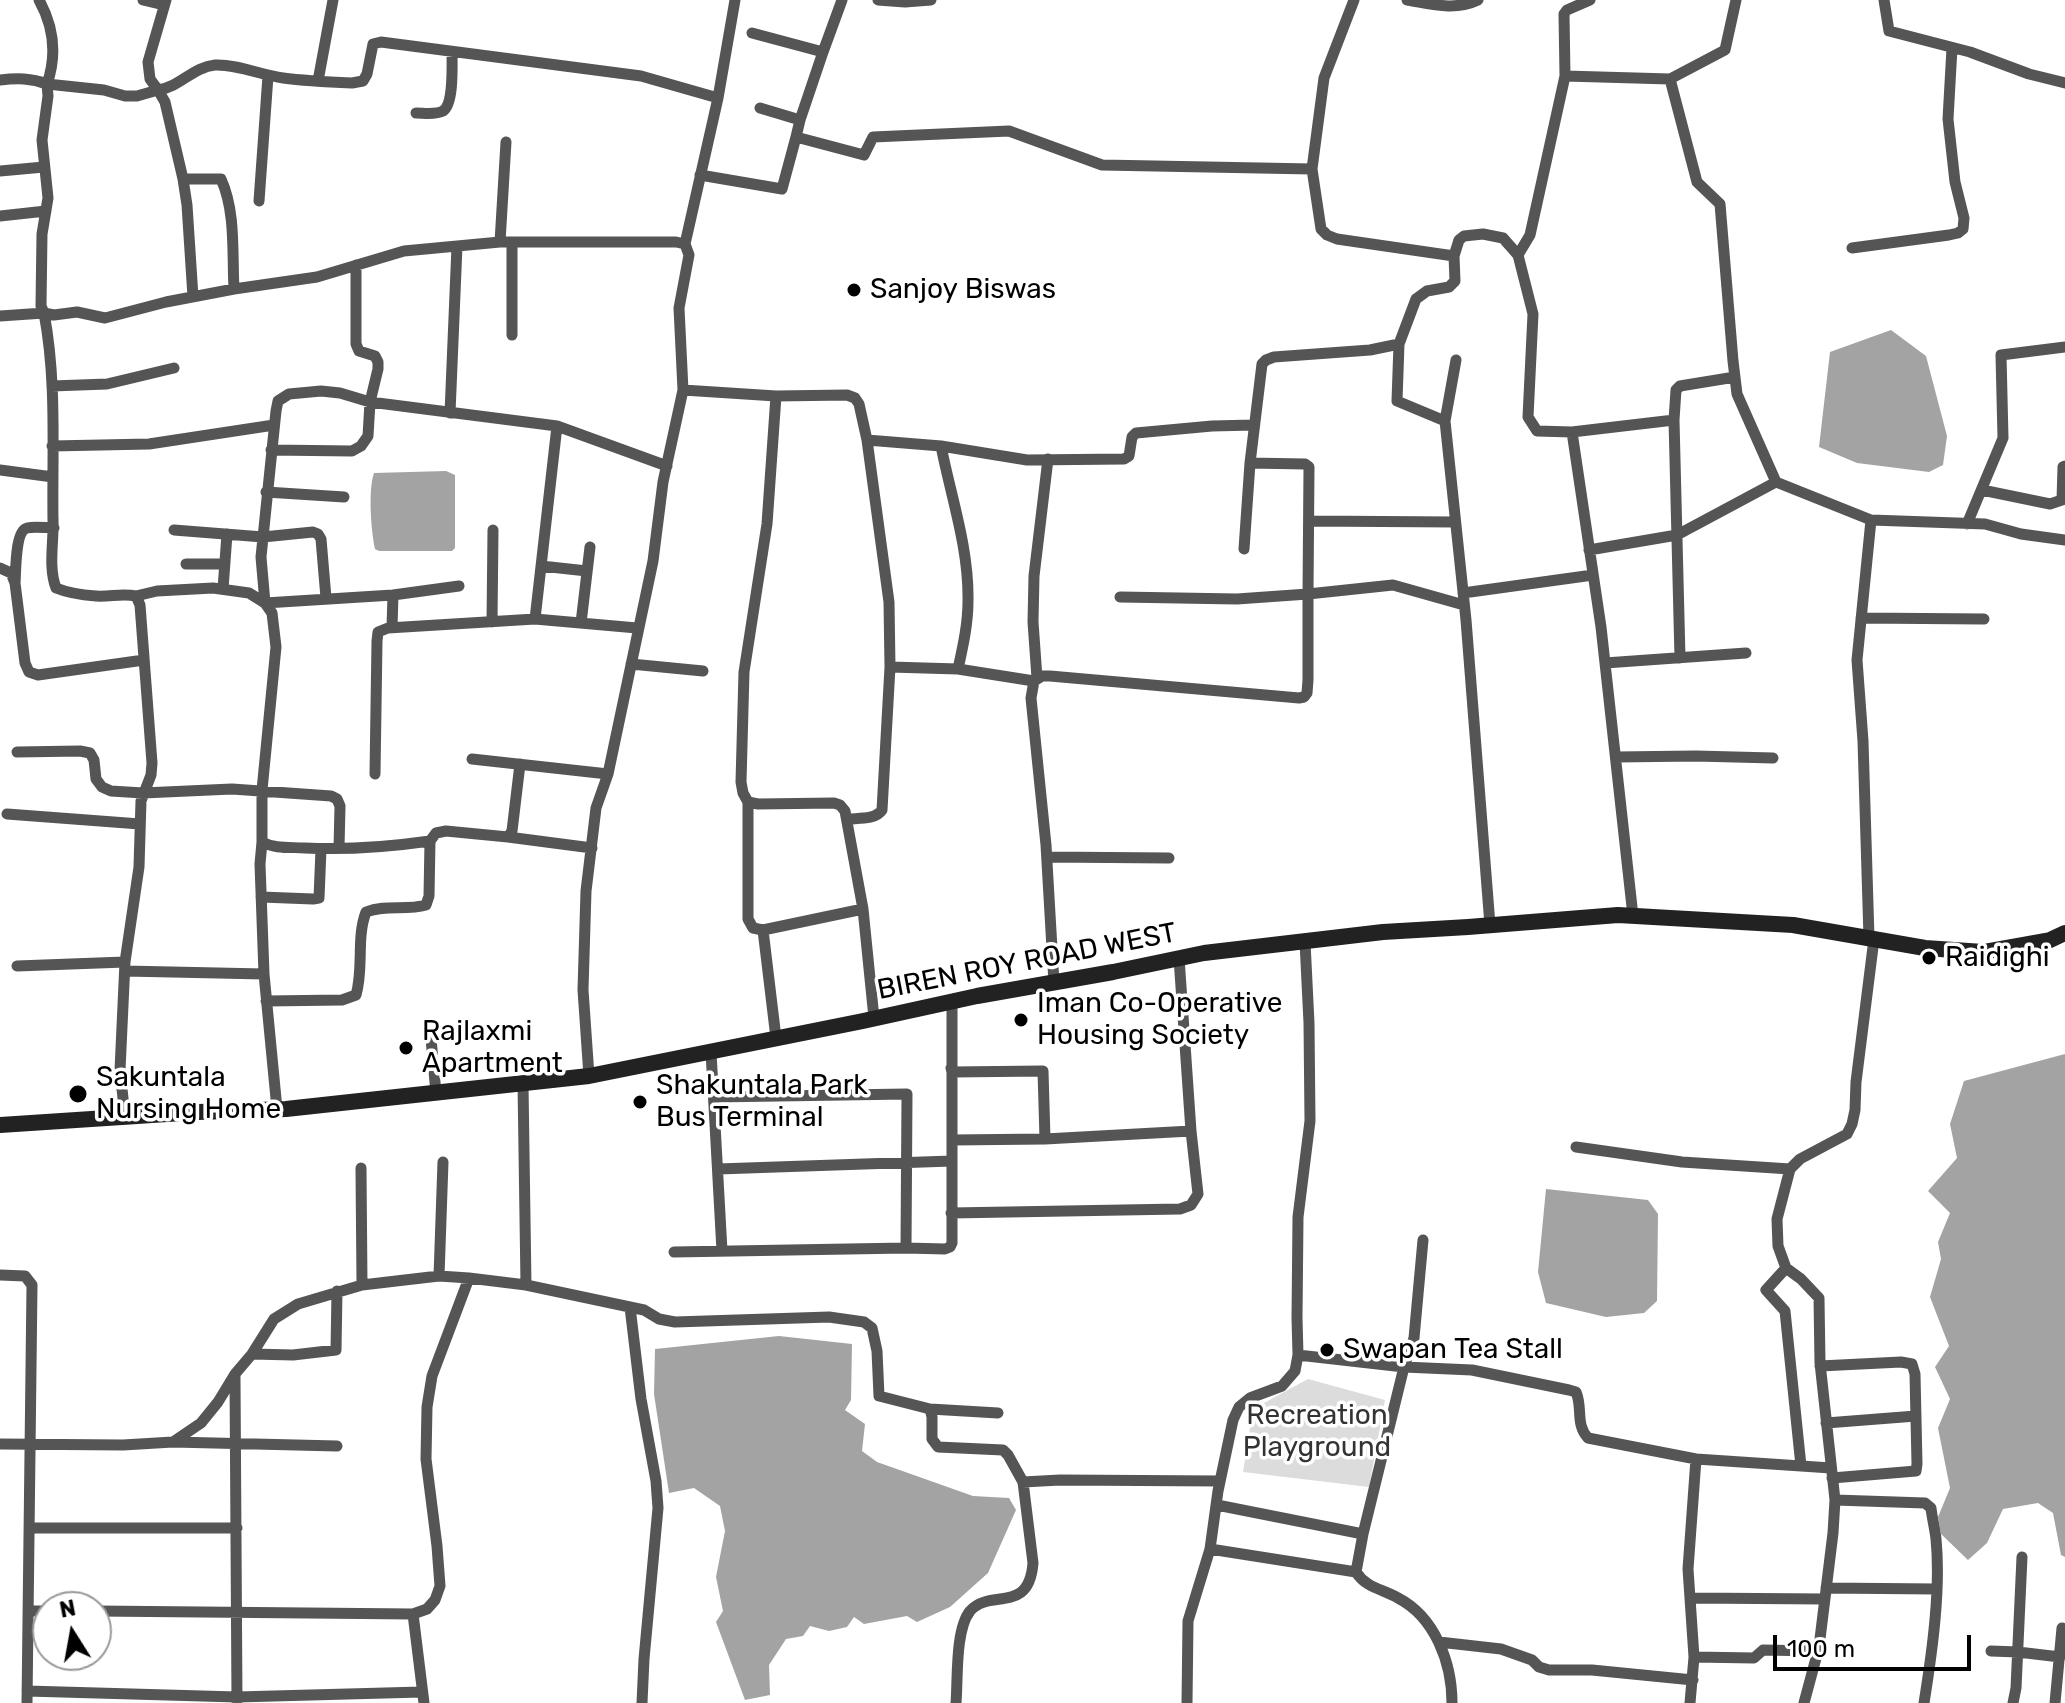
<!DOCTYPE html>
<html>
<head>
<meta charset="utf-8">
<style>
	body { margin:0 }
	#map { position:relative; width:2065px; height:1703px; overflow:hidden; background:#fff; font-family:Rubik,sans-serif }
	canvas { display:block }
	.north { position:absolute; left:32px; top:1591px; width:80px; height:80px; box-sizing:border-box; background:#fff; border:2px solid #999; border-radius:50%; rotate:349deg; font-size:22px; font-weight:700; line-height:32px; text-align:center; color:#000 }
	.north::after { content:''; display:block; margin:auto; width:28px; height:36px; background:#000; clip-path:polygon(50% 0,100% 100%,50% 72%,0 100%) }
	.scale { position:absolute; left:1773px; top:1635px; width:198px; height:36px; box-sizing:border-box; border:4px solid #000; border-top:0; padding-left:10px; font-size:24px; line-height:28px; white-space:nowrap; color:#000; -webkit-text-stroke:6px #fff; paint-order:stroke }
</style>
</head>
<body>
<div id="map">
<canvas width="2065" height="1703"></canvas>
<div class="north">N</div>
<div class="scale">100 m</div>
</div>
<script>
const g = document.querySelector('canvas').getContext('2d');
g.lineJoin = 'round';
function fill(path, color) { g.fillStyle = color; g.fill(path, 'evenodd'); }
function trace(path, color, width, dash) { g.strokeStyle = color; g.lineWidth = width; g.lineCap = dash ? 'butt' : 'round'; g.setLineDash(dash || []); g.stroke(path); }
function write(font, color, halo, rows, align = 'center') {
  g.font = font + ' Rubik,sans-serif'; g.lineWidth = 7; g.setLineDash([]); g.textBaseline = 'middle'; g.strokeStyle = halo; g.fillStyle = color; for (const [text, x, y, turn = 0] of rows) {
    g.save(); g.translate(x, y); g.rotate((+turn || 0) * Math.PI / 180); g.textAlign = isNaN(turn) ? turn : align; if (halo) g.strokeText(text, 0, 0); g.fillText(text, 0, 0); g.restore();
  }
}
const green = new Path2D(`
	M1308 1379 1385 1400 1369 1487 1243 1472 1253 1409Z`);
const water = new Path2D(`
	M1891 330 1926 356 1947 436 1943 465 1929 472 1857 463 1819 447 1830 352Z
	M446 471 455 475V548L452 551H379L375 549C371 530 368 490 374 473Z
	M2065 1054V1557L2061 1555 2053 1513 2038 1503 2003 1509 1987 1543 1968 1560 1941 1534 1938 1517 1950 1488 1938 1428 1950 1399 1935 1367 1949 1346 1930 1297 1941 1259 1938 1242 1950 1213 1928 1191 1957 1158 1950 1124 1964 1081Z
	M1546 1189 1648 1200 1658 1214 1657 1301 1644 1313 1606 1317 1546 1303 1538 1272Z
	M779 1336 852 1344 851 1400 845 1410 865 1424 862 1451 877 1462 973 1496 1009 1498 1016 1510 988 1573 950 1607 917 1622 907 1616 864 1624 854 1617 847 1627 829 1631 810 1626 803 1636 786 1639 769 1665 770 1695 745 1700 716 1622 723 1611 716 1577 725 1531 720 1506 694 1488 669 1493 654 1394 655 1349Z`);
const minor = new Path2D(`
	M39 0C54 27 57 55 47 84L104 90 125 96H137L158 90 165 102 183 179 187 205 193 297
	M143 0 164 5
	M166 0 148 62 150 79 158 90C180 87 193 67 215 65 237 64 261 75 283 78 306 81 329 82 352 83L363 81 367 74 373 44 381 42 641 76 718 98
	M878 0 905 2 931 0
	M1407 0C1431 4 1455 11 1478 0
	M1590 0 1567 10 1564 14 1565 76 1670 79 1725 50 1736 0
	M1884 0 1889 31 1970 52 2029 74 2065 83
	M752 33 823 52 842 0
	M823 52 800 120 796 137 864 155 873 137 1009 131 1102 165 1312 169 1321 229 1327 235 1337 239 1454 256 1455 281 1449 287 1427 291 1416 299 1399 344 1397 401 1445 421 1466 620 1490 925
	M1670 79 1697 182 1720 204 1733 361 1737 394 1776 482 1871 520 1985 524 2021 534 2065 540
	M0 80C17 78 31 78 47 84L48 96 42 140 48 198 42 234 41 306 44 313 54 315 77 312 105 318 166 302 234 289 317 277 404 251 500 242H676L685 244 689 255 679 308 683 390 663 482 653 561 608 774 596 808 586 891 583 990 589 1076
	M318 81 333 0
	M760 108 800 120
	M416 113C424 113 436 115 443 111 454 104 452 65 452 52
	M1312 169 1324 78 1354 0
	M0 171 44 167
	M700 175 782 189 796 137
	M183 179H221C236 212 232 253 234 289
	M259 201 268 76
	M0 216 46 211
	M500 242 506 142
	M685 244 718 98 735 0
	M1852 248 1949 235 1958 233 1963 229 1964 218 1955 182 1948 119 1952 48
	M1518 255 1530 235 1565 76
	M1454 256 1459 240 1464 236 1483 234 1503 238 1518 255 1533 314 1528 417 1537 431 1572 432 1601 627 1633 916
	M0 316 44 313C57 381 52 452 53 520 54 541 48 567 56 588 68 593 82 595 96 596 110 597 122 593 136 596L140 605 152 763 151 775 141 801 139 867 125 962 120 1070 125 1117
	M512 335V242
	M52 386 107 384 174 368
	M683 390 776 396 847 395 855 398 859 404 867 440 889 602 890 667 958 669C963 646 968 624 968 601 969 548 951 497 941 446L1027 460 1124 459 1129 456 1132 437 1136 433 1212 426 1254 425
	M776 396 767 524 744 672 741 782 743 793 748 802 758 804 834 803 840 805 845 811 863 909 874 1018
	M450 413 457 246
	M1674 420 1676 390 1680 386 1735 377
	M1445 421 1456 360
	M1572 432 1674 420 1680 658
	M867 440 941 446
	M52 446 149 444 274 425
	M271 450 352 451 361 446 368 436 370 402 378 369V362L375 356 359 351 356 344V265
	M0 470 53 477
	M1982 490 2050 504 2062 500 2063 467 2065 466
	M266 492 344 497
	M1309 521 1455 522
	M1967 524 2003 438 2001 355 2065 347
	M174 530 263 537 313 532 318 534 321 539 326 598
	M1244 549 1250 463
	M1589 550 1677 535 1776 482
	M186 564H224
	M541 566 587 571
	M0 568 11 573 15 583 25 663 29 672 38 675 144 660
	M15 583C16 571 15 531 27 528 35 526 46 528 54 528
	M223 589 227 534
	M1463 593 1593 575
	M136 596 157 591 213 588 249 593 265 603 393 595 459 586
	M1120 597 1237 599 1308 594 1309 467 1305 464 1250 463 1262 364 1266 360 1274 357 1370 350 1399 344
	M1861 618 1984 619
	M535 619 557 426
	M492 622 493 530
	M581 623 590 547
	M392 627 393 595
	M1605 663 1746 653
	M631 664 703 671
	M958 669 1034 681
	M1037 678 1033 622 1034 576 1048 459
	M17 752 80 751 90 753 94 760 96 779 102 787 111 791 143 793 232 789 331 796 337 799 340 806 339 848
	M1616 757 1696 756 1773 758
	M472 759 608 774
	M375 774 377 641 378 632 388 628 535 619 637 628
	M748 802V919L753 928 763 930 863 909
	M7 814 140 824
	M848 819C859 818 875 820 882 810L890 667
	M508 837 592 848
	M430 841C388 847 347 850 305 848 290 847 275 849 262 842V790L276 647 272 613 265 603 261 557 276 411 278 401 289 394 321 391 340 393 370 402 557 426 667 466
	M262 842 260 864 264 974 277 1109
	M1047 857 1169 858
	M261 897 313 899 319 898 321 849
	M763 930 776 1038
	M1869 938 1863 741 1857 660 1871 520
	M17 966 125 962
	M125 971 264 974
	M1054 983 1046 845 1031 698 1034 681 1042 676H1050L1299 698 1304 697 1307 693 1308 680V594L1393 585 1464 605
	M266 1001 342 1000 356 995C364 968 356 938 366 912 386 904 406 911 426 905L429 896 430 841 436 833 446 831 508 837 512 831 520 764
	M430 1028 436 1093
	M711 1052 722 1251
	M951 1068 952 1072 1043 1071 1045 1139
	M523 1084 526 1285
	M714 1097 907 1094 906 1248
	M952 1140 1045 1139 1191 1131 1179 958
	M1576 1147 1682 1162 1790 1169
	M361 1168 362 1285
	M718 1169 952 1161
	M951 1213 1180 1209 1191 1205 1198 1194 1191 1131
	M1423 1240 1414 1338 1404 1367 1363 1534 1356 1572C1366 1588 1383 1589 1398 1598 1435 1617 1452 1663 1452 1703
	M674 1252 906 1248 945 1249 950 1247 952 1243V1001
	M1786 1268 1766 1290 1785 1311 1801 1466
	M0 1275 25 1276 32 1285 27 1703
	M439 1276 443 1162
	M630 1307 641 1399 656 1481 658 1508 644 1659 642 1703
	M252 1354 293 1355 336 1350 337 1291
	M1298 1355 1404 1367 1472 1370 1569 1390 1576 1392C1583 1408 1575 1424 1588 1438L1696 1459
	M1820 1366 1901 1362 1912 1364 1915 1374 1917 1464 1916 1471 1832 1478
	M235 1376C236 1485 236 1593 237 1702
	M930 1409 998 1413
	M1826 1423 1916 1416
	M173 1442 337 1446
	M0 1444 123 1445 173 1442 201 1423 218 1402 235 1374 252 1354 274 1319 298 1304 362 1285 439 1276 469 1278 526 1285 644 1310 659 1319 675 1322 829 1317 864 1322 872 1328 877 1351 879 1396 930 1409 932 1417V1439L938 1447 1003 1450 1008 1455 1023 1482 1033 1563C1029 1615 990 1588 970 1611 955 1630 958 1679 956 1703
	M1023 1482 1060 1480 1220 1481
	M1835 1500 1925 1503 1931 1508C1932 1518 1935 1529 1936 1539 1941 1589 1932 1653 1924 1703
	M1217 1505 1363 1534
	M30 1528H237
	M1210 1549 1356 1572
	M1826 1588 1936 1589
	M1690 1598 1825 1599
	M29 1611H48
	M96 1611 413 1614
	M1439 1642 1501 1649 1532 1660 1539 1667 1549 1670H1592L1693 1680
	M1991 1651 2018 1652 2060 1657
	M1694 1657 1754 1658 1763 1650 1817 1651
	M27 1691 237 1697 422 1692
	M424 1703 413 1614 427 1609 435 1600 440 1586 437 1546 426 1459 427 1407 432 1376 469 1278
	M1187 1703 1188 1621 1210 1549 1218 1491 1233 1420 1239 1407 1250 1398 1282 1386 1295 1371 1298 1355 1297 1318 1298 1217 1310 1121 1309 1023 1305 942
	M1690 1703 1694 1657 1688 1569 1696 1459 1831 1468
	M1804 1703 1819 1647 1833 1533 1835 1500 1820 1363 1819 1298 1801 1279 1786 1268 1778 1246 1777 1219 1790 1169 1800 1159 1847 1134 1852 1124 1855 1110 1856 1082 1874 939
	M2013 1703 2016 1688 2022 1557
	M2055 1703 2062 1628`);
const secondary = new Path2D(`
	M0 1125 198 1112 286 1109 589 1076 863 1021 977 996 1113 972 1204 953 1383 932 1468 927 1618 915 1793 925 1925 948 1983 952 2050 940 2065 933`);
const markers = [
	[854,290,8,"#000"],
	[1929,958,8,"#000"],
	[1021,1020,8,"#000"],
	[406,1048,8,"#000"],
	[78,1094,10,"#000"],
	[640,1102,8,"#000"],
	[1327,1350,8,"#000"]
];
const poiNames = [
	["Sanjoy Biswas",870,290],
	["Raidighi",1945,958],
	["Iman Co-Operative",1037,1004],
	["Housing Society",1037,1036],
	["Rajlaxmi",422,1032],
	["Apartment",422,1064],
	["Sakuntala",96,1078],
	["Nursing Home",96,1110],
	["Shakuntala Park",656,1086],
	["Bus Terminal",656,1118],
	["Swapan Tea Stall",1343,1350]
];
const streetNames = [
	["BIREN ROY ROAD WEST",1027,962,-11]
];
const parkNames = [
	["Recreation",1317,1416],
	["Playground",1317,1448]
];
fill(green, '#dcdcdc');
fill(water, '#a3a3a3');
trace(minor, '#555', 11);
trace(secondary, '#222', 16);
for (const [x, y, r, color] of markers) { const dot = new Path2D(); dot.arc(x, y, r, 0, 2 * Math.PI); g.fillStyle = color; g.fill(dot); trace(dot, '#fff', 3); }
write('28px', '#000', '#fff', poiNames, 'left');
write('28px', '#000', '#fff', streetNames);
write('28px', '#333', '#fff', parkNames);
</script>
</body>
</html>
